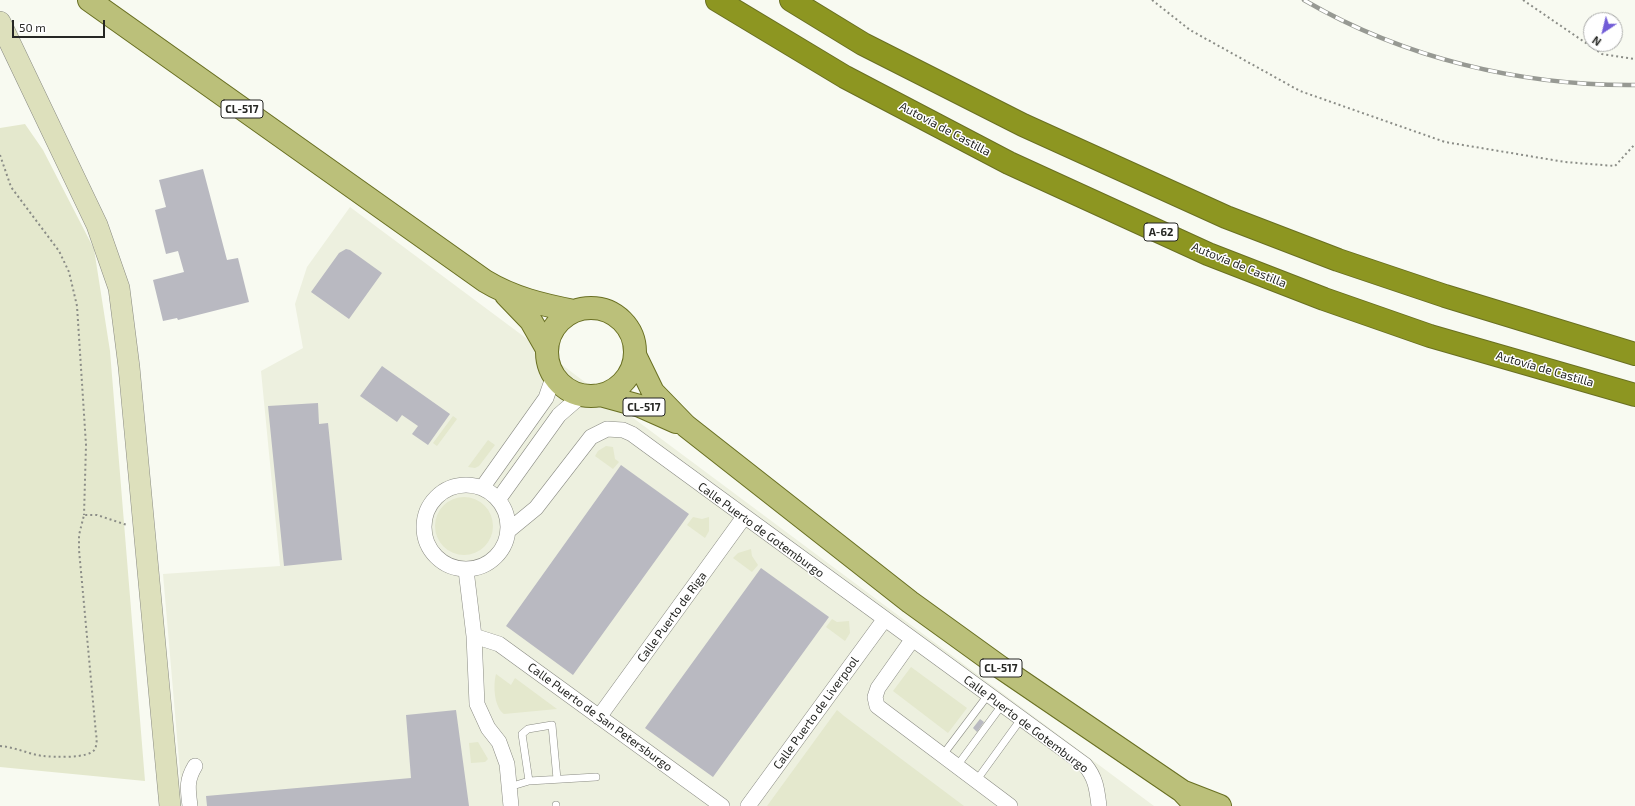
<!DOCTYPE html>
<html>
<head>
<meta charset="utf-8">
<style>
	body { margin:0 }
	#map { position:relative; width:1635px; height:806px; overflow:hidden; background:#f8faf1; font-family:"Exo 2",sans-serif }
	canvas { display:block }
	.north { position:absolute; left:1583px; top:12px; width:40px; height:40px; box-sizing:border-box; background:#fff; border:1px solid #a8a9a7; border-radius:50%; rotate:215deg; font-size:11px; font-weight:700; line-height:16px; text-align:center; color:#262724 }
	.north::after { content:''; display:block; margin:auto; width:14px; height:18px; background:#725dd7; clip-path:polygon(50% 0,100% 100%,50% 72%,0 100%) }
	.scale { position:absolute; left:12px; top:20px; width:93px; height:18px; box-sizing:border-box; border:2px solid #262724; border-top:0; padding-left:5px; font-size:12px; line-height:14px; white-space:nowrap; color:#262724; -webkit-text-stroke:3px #fff; paint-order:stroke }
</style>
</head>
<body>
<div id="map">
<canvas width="1635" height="806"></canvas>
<div class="north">N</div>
<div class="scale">50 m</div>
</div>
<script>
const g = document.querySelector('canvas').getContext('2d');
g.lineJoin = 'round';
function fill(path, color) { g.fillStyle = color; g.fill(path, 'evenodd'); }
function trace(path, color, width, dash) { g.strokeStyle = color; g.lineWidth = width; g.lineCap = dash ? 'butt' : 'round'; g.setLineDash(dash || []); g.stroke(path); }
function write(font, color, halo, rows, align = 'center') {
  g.font = font + ' "Exo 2",sans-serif'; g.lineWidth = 3; g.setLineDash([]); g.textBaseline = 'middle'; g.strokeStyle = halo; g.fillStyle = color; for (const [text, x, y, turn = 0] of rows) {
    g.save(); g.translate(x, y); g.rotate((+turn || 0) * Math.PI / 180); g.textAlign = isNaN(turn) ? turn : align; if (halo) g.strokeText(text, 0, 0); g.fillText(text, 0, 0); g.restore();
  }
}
const built = new Path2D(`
	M350 207 1154 806H183L163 574 280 566 261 371 303 348 295 304 307 267Z`);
const green = new Path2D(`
	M25 124 43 150 94 249 110 351 145 781 0 767V128Z
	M453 416 457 419 437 446 433 443Z
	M488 440 495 445 479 466 475 468 468 467Z
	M606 446 613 447 615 459 619 462 613 469 595 456 598 451Z
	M435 526a29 29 0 1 1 58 0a29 29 0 1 1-58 0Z
	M693 517 702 519 709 517V531L705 538 687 525Z
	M751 549 752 556 758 565 752 572 733 558 738 553Z
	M832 619 837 622 849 621 850 633 845 641 826 627Z
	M911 667 967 708 948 733 893 691Z
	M496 674 511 685 515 678 557 709 504 714C494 707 493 685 496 674Z
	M837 710 844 716 964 806H767Z
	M478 742 488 759 485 762 471 763 469 743Z`);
const building = new Path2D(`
	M203 169 227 260 238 258 249 302 178 320 177 318 163 321 153 280 184 272 178 251 166 254 155 210 166 207 159 180Z
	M346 249 350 250 382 273 349 319 311 292 339 253Z
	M382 366 450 414 428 445 412 434 418 426 402 415 397 422 360 396Z
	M318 403 319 424 328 423 342 560 284 566 268 406Z
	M621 465 689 514 573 675 506 626Z
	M761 568 829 617 713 777 645 728Z
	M456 710 469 806H207L206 796 411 778 406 715Z
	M980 719 984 722 977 732 973 728Z`);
const path = new Path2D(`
	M1152 0 1190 30 1300 91 1445 142 1565 162 1615 166 1635 144
	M1523 0 1602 54 1635 59
	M0 155 11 187 59 251 69 272 77 306 86 445 84 515
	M0 746C15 747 28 754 43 756 53 757 90 759 95 749 97 744 97 739 96 734L79 550V535L84 515H97L127 525`);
const lane = new Path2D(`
	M942 756 988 695
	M957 766 1002 705
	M529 781 522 734 528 729 552 725 557 779
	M976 781 1021 719
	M509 787 529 781 596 777
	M556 805V806`);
const street = new Path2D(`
	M424 527a42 42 0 1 1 84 0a42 42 0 1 1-84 0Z
	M482 488 546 398 554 375
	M498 500 559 415 582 395
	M508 531 536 508 591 437 607 429 623 430 632 434 1085 765C1096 778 1097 790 1099 806
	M466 570 474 636 477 704 488 728 499 742 507 764 511 806
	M474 636 499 644 722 806
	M912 640 878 688 875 697 877 706 1010 806
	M599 717 744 517
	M190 806C188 789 186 781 195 766
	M748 806 884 620`);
const secondary = new Path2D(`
	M0 22 97 225 119 288 129 367 170 806`);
const primary = new Path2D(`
	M89 0 485 281C513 298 543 305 574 311
	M506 295 531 321 547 349
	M547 352a44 44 0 1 1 88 0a44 44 0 1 1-88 0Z
	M635 355 653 392 686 426 910 602 1000 667 1182 791 1196 806
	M600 395 640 406 676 422
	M1184 792 1220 806`);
const highway = new Path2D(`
	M717 0 845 77 1009 163 1208 254 1324 299 1430 336 1635 395
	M791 0 863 44 1023 125 1226 217 1338 260 1445 296 1635 354`);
const rail = new Path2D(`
	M1304 0C1403 58 1521 86 1635 85`);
const shields = [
	[242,109,42],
	[1161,232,34],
	[644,407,42],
	[1001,668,42]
];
const shieldNames = [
	["CL-517",242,109],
	["A-62",1161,232],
	["CL-517",644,407],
	["CL-517",1001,668]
];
const streetNames = [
	["Autovía de Castilla",945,129,28],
	["Autovía de Castilla",1239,265,22],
	["Autovía de Castilla",1545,369,16],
	["Calle Puerto de Gotemburgo",761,530,36],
	["Calle Puerto de Riga",672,617,-54],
	["Calle Puerto de Liverpool",816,713,-54],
	["Calle Puerto de San Petersburgo",600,717,36],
	["Calle Puerto de Gotemburgo",1026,724,37]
];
fill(built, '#edf0df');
fill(green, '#e4e8cd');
fill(building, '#b9b9c1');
trace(lane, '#8a8b83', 8);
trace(street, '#8a8b83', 16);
trace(secondary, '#8a8b83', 22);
trace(primary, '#696f22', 24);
trace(highway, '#696f22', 24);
trace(path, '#8b8d87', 2, [2, 3]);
trace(lane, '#fff', 7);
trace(street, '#fff', 15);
trace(secondary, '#dde0bc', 21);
trace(primary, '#bbc07a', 22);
trace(highway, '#8d9621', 22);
trace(rail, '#979993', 4.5);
trace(rail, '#fff', 3, [9]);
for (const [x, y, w] of shields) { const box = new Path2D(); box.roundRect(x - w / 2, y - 9, w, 18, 3); g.fillStyle = '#fff'; g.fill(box); trace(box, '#262724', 1); }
write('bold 11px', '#262724', null, shieldNames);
write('12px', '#262724', '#fff', streetNames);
</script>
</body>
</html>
